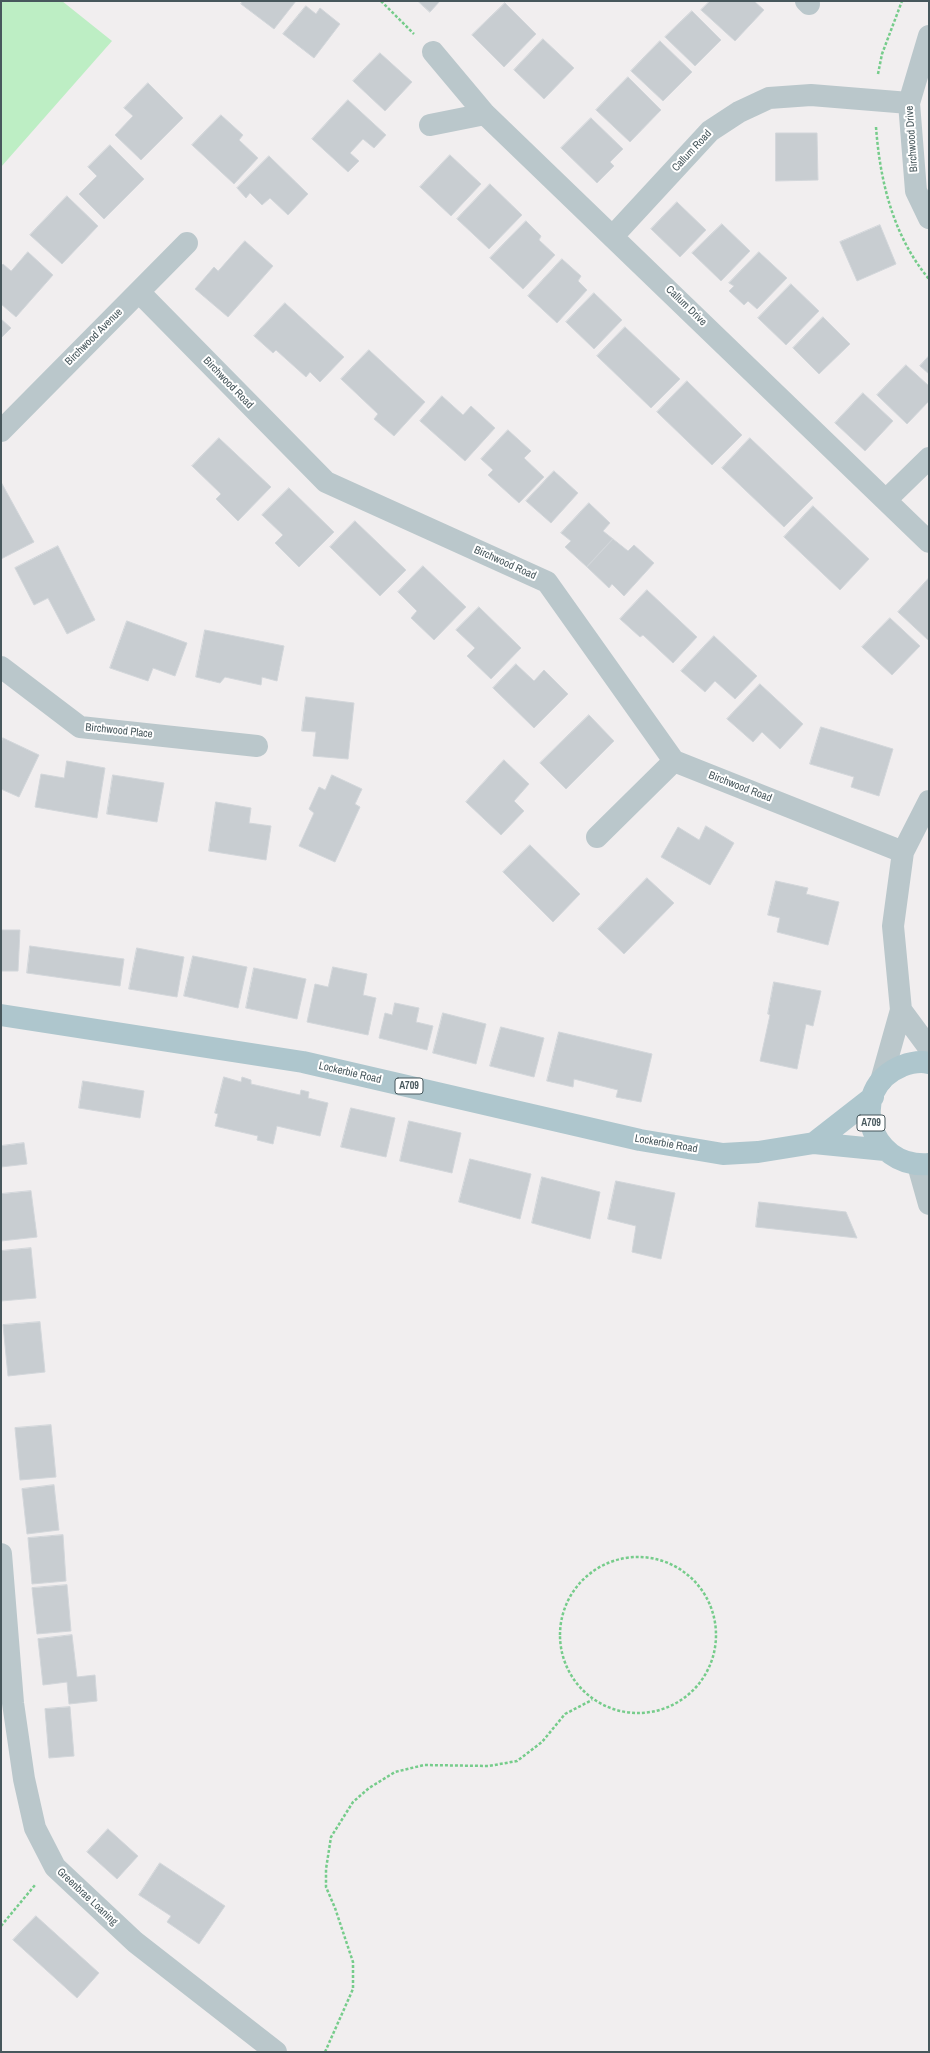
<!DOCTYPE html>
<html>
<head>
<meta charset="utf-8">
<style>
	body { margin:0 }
	#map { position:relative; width:930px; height:2053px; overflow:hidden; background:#f1eeef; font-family:"Archivo Narrow",sans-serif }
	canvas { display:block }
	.frame { position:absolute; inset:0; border:2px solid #47575c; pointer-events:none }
</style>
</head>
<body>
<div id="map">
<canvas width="930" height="2053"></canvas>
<div class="frame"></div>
</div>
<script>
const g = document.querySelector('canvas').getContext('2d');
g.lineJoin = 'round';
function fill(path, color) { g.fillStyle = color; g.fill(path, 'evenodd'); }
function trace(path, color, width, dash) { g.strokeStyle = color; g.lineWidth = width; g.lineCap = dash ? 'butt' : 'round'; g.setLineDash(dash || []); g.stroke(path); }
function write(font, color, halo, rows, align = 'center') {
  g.font = font + ' "Archivo Narrow",sans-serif'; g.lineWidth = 4; g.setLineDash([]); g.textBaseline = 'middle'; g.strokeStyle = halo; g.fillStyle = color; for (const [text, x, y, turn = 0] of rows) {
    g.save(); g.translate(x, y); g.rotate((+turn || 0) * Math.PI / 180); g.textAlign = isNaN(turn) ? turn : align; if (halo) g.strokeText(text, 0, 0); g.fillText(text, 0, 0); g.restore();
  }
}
const green = new Path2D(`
	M1 1H62L112 41 1 167Z`);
const building = new Path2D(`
	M243 1H296L274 29 241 4Z
	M418 1H440L430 12Z
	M710 1H754L764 10 735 41 701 10Z
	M505 3 536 34 504 67 472 35Z
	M306 6 316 14 320 8 340 24 314 58 283 34Z
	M692 11 721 40 695 66 665 37Z
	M543 39 574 68 544 99 514 70Z
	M660 41 692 72 663 101 631 71Z
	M380 53 412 82 385 111 353 81Z
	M628 77 661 110 630 142 596 110Z
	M148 83 183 118 141 160 115 135 133 116 124 108Z
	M348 100 386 135 374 148 363 139 350 153 359 161 348 172 312 139Z
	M221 115 243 135 239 140 258 158 234 184 192 145Z
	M591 118 623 149 610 162 614 166 597 183 561 148Z
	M776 133H817L818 180 776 181Z
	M110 145 144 179 104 219 79 194 97 176 88 167Z
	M450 155 481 184 451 216 420 187Z
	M269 156 308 194 288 215 270 198 262 205 250 193 246 198 237 188Z
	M490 184 522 215 489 249 457 219Z
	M67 196 98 226 62 264 30 235Z
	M677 202 706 230 680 257 651 229Z
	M526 221 541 236 539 240 555 255 523 289 490 258Z
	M722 224 750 251 721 281 692 253Z
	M880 225 896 264 857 281 840 242Z
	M245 241 273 266 228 317 195 289 214 267 218 271Z
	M28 252 53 275 16 317 1 304V266L3 264 11 271Z
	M759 252 787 278 757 309 748 301 744 305 729 291 734 286 729 283Z
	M562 259 581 276 578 281 587 290 557 323 528 296Z
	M791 284 819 311 786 345 758 318Z
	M594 293 622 320 594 349 566 322Z
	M285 303 344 357 320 382 310 372 306 377 276 350 273 353 254 336Z
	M823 317 850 344 819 374 793 348Z
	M1 319 11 328 1 338Z
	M625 327 680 379 651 408 597 356Z
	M369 350 425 402 394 436 374 419 378 414 341 379Z
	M929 356V374L920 366Z
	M906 365 929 386V401L907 424 877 395Z
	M687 381 742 435 712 465 657 412Z
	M863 393 893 421 865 451 835 423Z
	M442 396 463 415 471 406 495 428 465 461 420 421Z
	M508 430 531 451 524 458 544 477 519 503 488 475 493 470 481 459Z
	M219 438 271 487 238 521 216 499 221 494 192 466Z
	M750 438 813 498 784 527 722 468Z
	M554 471 578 493 551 523 526 501Z
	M1 482 34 542 1 559Z
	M289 488 334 532 299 567 275 543 283 535 262 515Z
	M589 503 610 523 603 531 613 539 587 567 565 547 571 541 561 533Z
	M813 506 869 559 840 590 784 537Z
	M355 521 406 570 380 596 330 547Z
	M613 539 628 551 634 545 654 563 624 596 612 584 609 588 587 567Z
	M58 546 95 620 67 634 48 598 34 605 15 568Z
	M423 566 466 607 434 640 411 618 417 611 398 592Z
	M929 578V639L928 640 898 612Z
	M647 590 697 637 673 663 643 635 640 637 620 619Z
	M479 607 521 648 491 679 467 656 475 648 456 630Z
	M890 618 920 646 892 675 862 647Z
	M127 621 187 643 175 676 153 668 148 681 110 668Z
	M205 630 284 646 277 681 262 677 261 685 225 677 220 683 196 677Z
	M714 636 757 676 735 699 715 681 705 692 681 671Z
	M516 664 534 681 544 670 568 694 534 728 493 688Z
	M760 684 803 724 780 749 762 732 753 742 727 719Z
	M306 697 354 703 348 759 313 756 316 732 302 731Z
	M589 715 614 741 566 789 540 763Z
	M821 727 893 749 879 796 851 787 854 777 810 764Z
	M3 738 39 755 19 797 1 789V743Z
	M504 760 529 784 514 801 524 811 501 835 466 802Z
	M67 761 105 768 97 818 35 807 41 774 64 778Z
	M113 775 164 783 157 822 107 814Z
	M332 775 362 789 355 804 360 807 335 862 299 846 314 813 309 809 319 787 325 790Z
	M216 802 251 808 249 823 271 826 266 860 209 851Z
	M706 826 734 843 710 885 661 857 678 827 699 840Z
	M530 845 580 894 553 922 503 872Z
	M647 878 674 903 624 954 598 929Z
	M776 881 808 888 806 894 839 902 828 945 777 932 780 918 768 915Z
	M1 930H20L18 971H1Z
	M30 946 124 959 120 986 27 973Z
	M137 948 184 957 177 997 129 989Z
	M193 956 247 967 238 1008 184 996Z
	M333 967 367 974 363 995 376 998 368 1035 307 1022 315 984 328 987Z
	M254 968 306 979 297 1019 246 1008Z
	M774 982 821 991 813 1026 806 1024 797 1069 760 1061 770 1015 768 1014Z
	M395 1003 419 1008 416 1022 433 1026 427 1050 379 1038 385 1013 392 1015Z
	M443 1013 486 1024 476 1064 433 1053Z
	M501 1027 544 1038 534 1077 490 1066Z
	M559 1032 652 1054 641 1102 616 1097 618 1090 574 1079 573 1087 547 1081Z
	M224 1077 241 1082 242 1077 251 1080V1084L300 1095 301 1090 309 1092 308 1098 328 1103 320 1136 277 1126 273 1144 257 1140 258 1136 215 1126 218 1114 215 1113Z
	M83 1081 144 1091 140 1118 79 1108Z
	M351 1108 395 1118 386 1157 341 1147Z
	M409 1121 461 1133 452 1173 400 1161Z
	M24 1143 27 1164 1 1167V1146Z
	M470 1159 531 1174 520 1219 459 1202Z
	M542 1177 600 1192 590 1239 532 1223Z
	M616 1181 675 1193 661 1259 632 1252 636 1226 608 1219Z
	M31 1191 37 1237 1 1241V1194Z
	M759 1202 846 1212 857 1238 756 1227Z
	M31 1248 36 1298 1 1301V1251Z
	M40 1322 45 1372 8 1376 3 1325Z
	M51 1425 56 1477 20 1480 15 1428Z
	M54 1485 59 1530 27 1534 22 1489Z
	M63 1535 66 1581 32 1584 28 1538Z
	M67 1585 71 1631 37 1634 32 1588Z
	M72 1635 77 1677 95 1675 97 1701 69 1704 67 1682 43 1685 38 1639Z
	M70 1707 74 1756 49 1758 45 1709Z
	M108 1829 138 1856 117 1879 87 1852Z
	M160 1863 225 1906 199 1944 167 1922 171 1916 139 1895Z
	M36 1916 99 1973 77 1998 13 1940Z`);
const path = new Path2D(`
	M381 1 414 34
	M878 74 882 54 902 1
	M876 127C880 181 893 236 929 279
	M560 1635a78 78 0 1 1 156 0a78 78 0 1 1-156 0Z
	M1 1926 35 1885
	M325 2052 353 1989V1962L335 1908 326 1887V1869L331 1837 353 1802 369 1788 395 1772 424 1765 489 1766 517 1761 542 1742 565 1714 592 1700`);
const minor = new Path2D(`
	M806 1 809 4
	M929 36 909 103 916 191 929 218
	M433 52 485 114 929 542
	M430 125 485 114
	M613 236 710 131 739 112 769 98 811 95 909 103
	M139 292 326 482 547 582 674 761 903 852
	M1 431 187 243
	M886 500 929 458
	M1 667 80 727 257 746
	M597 837 674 761
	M901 1010 929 1048
	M881 1081 901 1010 893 926 903 852 929 801
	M918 1165 929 1204
	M1 1554 13 1703 24 1779 35 1828 55 1867 135 1942 276 2052`);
const major = new Path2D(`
	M1 1015 303 1062 640 1140 723 1154 758 1152 814 1143 885 1150
	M929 1063C921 1061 910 1063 902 1066 846 1089 868 1169 929 1164
	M814 1143 873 1097`);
const shields = [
	[409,1086,28],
	[871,1123,28]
];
const shieldNames = [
	["A709",409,1086],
	["A709",871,1123]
];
const streetNames = [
	["Birchwood Drive",912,139,-94],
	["Callum Road",692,151,-47],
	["Callum Drive",686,306,44],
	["Birchwood Avenue",94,337,-45],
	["Birchwood Road",228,383,46],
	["Birchwood Road",505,563,24],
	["Birchwood Place",119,731,6],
	["Birchwood Road",740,787,21],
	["Lockerbie Road",350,1073,13],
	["Lockerbie Road",666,1144,10],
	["Greenbrae Loaning",87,1897,43]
];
fill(green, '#bdeec4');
fill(building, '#c8cdd1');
trace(building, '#d2d6da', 1);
trace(path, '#76cc8b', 2.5, [3, 2]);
trace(minor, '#bac7cb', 22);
trace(major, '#aec6cd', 22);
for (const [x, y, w] of shields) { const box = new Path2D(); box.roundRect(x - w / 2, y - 8, w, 16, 3); g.fillStyle = '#fff'; g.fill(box); trace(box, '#47575c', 1); }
write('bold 10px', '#47575c', null, shieldNames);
write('11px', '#47575c', '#fff', streetNames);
</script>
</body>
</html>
